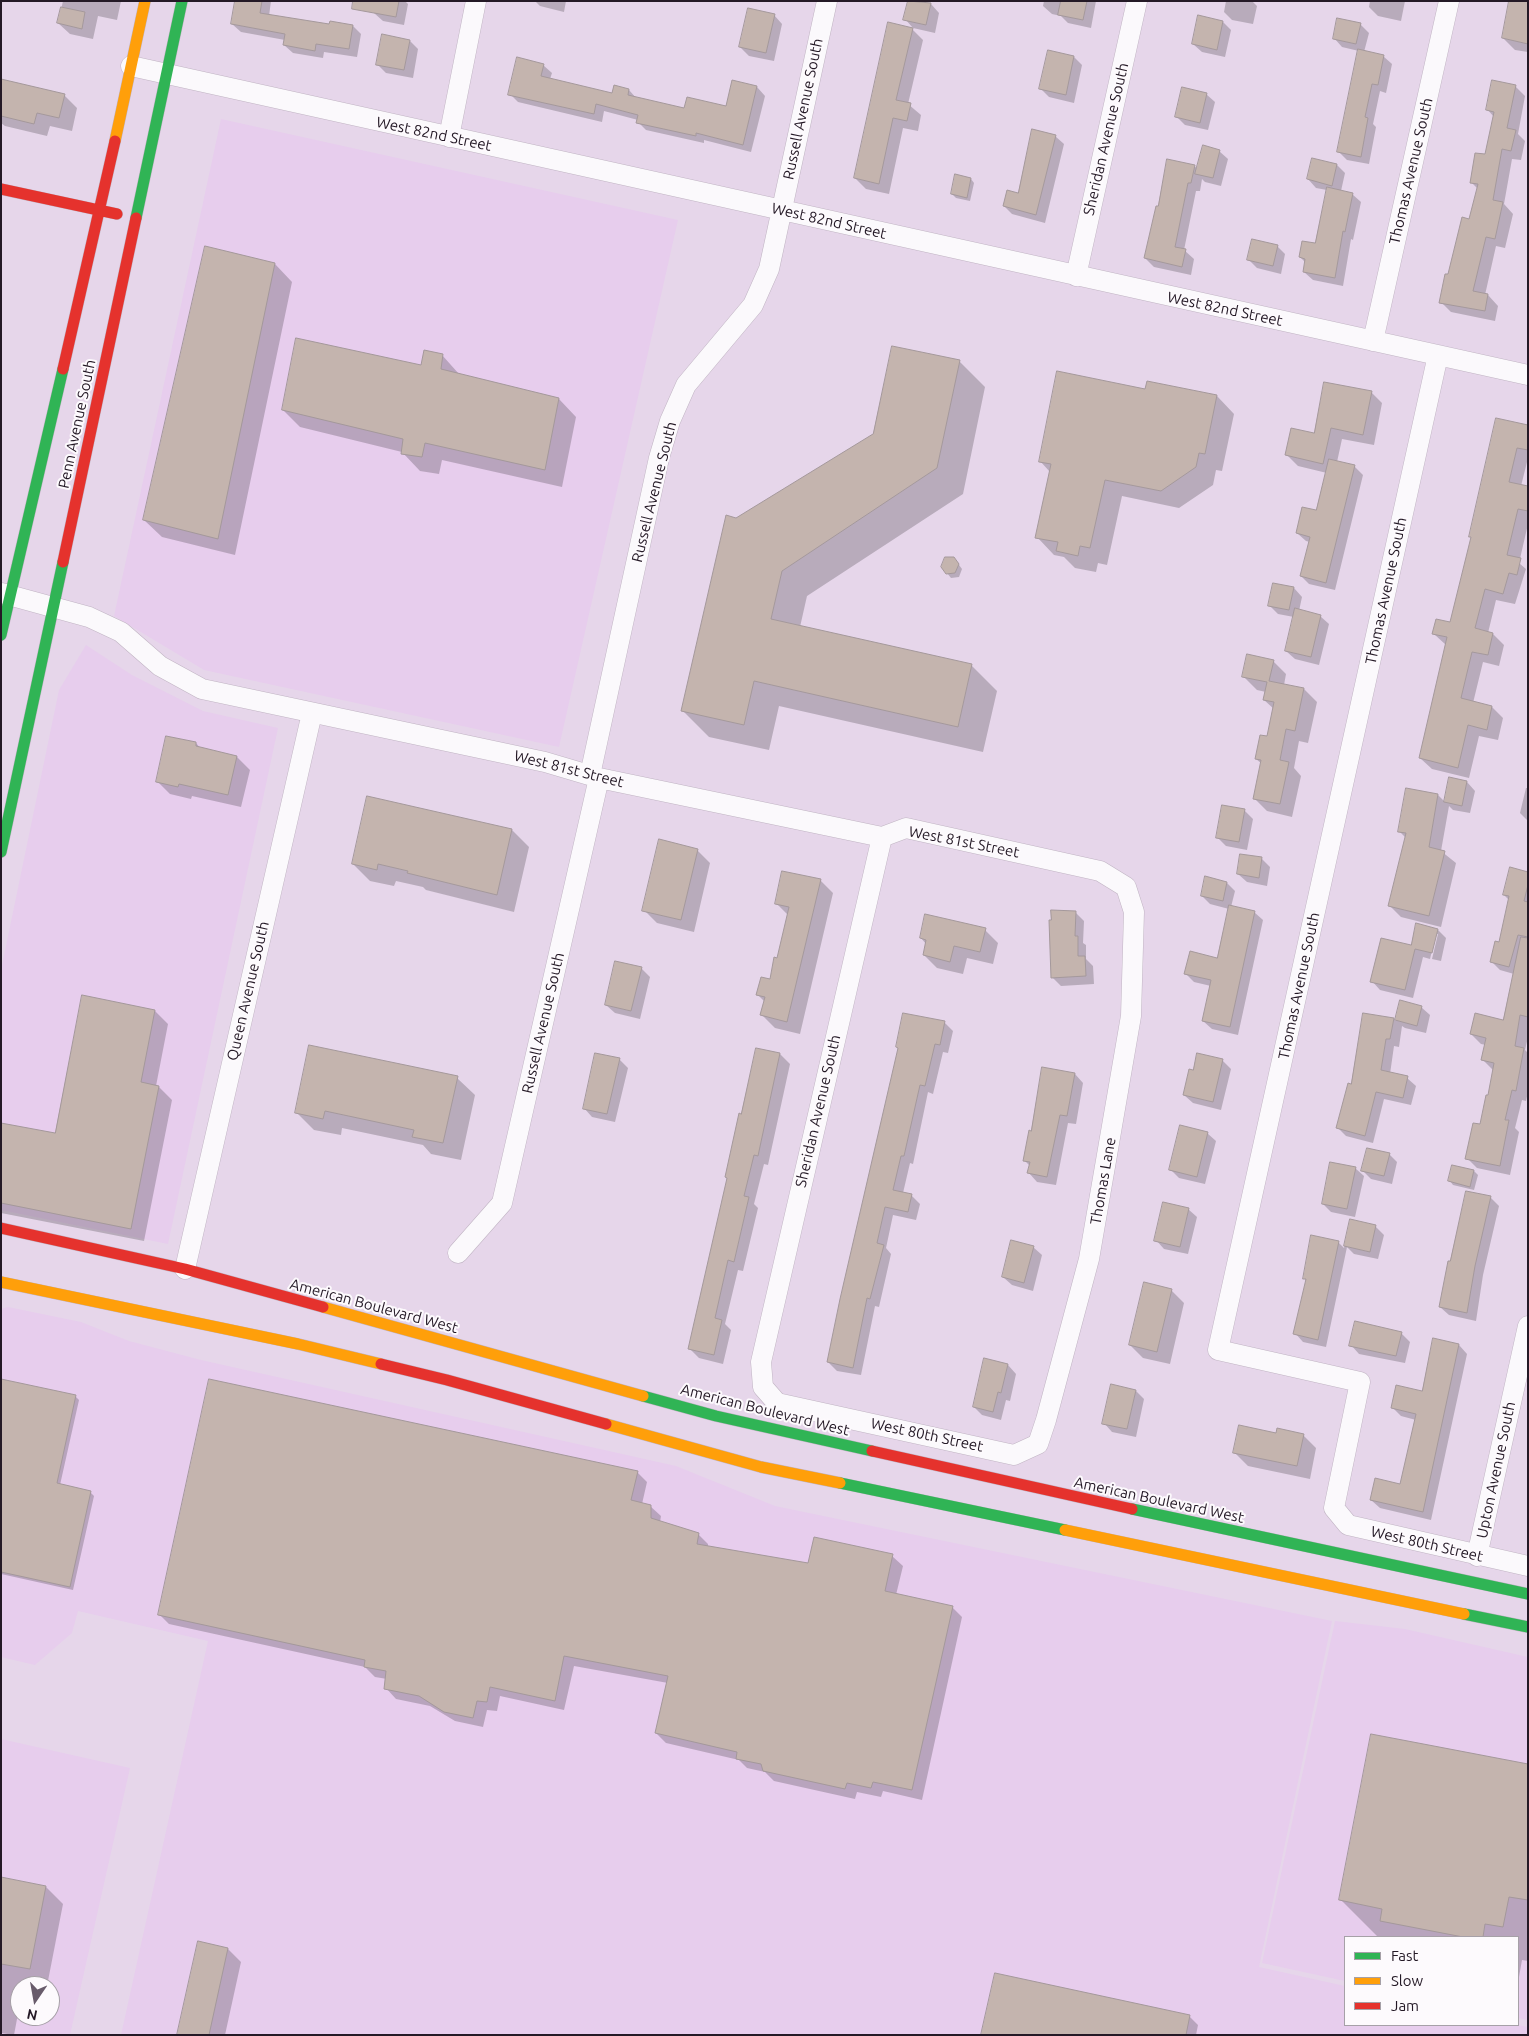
<!DOCTYPE html>
<html>
<head>
<meta charset="utf-8">
<style>
	body { margin:0 }
	#map { position:relative; width:1529px; height:2036px; overflow:hidden; background:#e6d6ea; font-family:Ubuntu,sans-serif }
	canvas { display:block }
	.frame { position:absolute; inset:0; border:2px solid #241926; pointer-events:none }
	.legend { position:absolute; left:1344px; top:1936px; width:175px; height:90px; box-sizing:border-box; background:#fdfafd; border:1px solid #a6a0a7; margin:0; padding:6px 9px; list-style:none; font-size:15px; color:#241926 }
	.legend li { display:flex; align-items:center; gap:10px; height:25px }
	.legend b { width:25px; border:1px solid #a6a0a7 }
	.north { position:absolute; left:10px; top:1976px; width:50px; height:50px; box-sizing:border-box; background:#fdfafd; border:1px solid #a6a0a7; border-radius:50%; rotate:192deg; font-size:14px; font-weight:700; line-height:20px; text-align:center; color:#241926 }
	.north::after { content:''; display:block; margin:auto; width:18px; height:22px; background:#685b6b; clip-path:polygon(50% 0,100% 100%,50% 72%,0 100%) }
</style>
</head>
<body>
<div id="map">
<canvas width="1529" height="2036"></canvas>
<div class="frame"></div>
<ul class="legend">
<li><b style="height:6px;background:#30b455"></b>Fast</li>
<li><b style="height:6px;background:#ff9f0a"></b>Slow</li>
<li><b style="height:6px;background:#e5322d"></b>Jam</li>
</ul>
<div class="north">N</div>
</div>
<script>
const g = document.querySelector('canvas').getContext('2d');
g.lineJoin = 'round';
function fill(path, color) { g.fillStyle = color; g.fill(path, 'evenodd'); }
function trace(path, color, width, dash) { g.strokeStyle = color; g.lineWidth = width; g.lineCap = dash ? 'butt' : 'round'; g.setLineDash(dash || []); g.stroke(path); }
function write(font, color, halo, rows, align = 'center') {
  g.font = font + ' Ubuntu,sans-serif'; g.lineWidth = 4; g.setLineDash([]); g.textBaseline = 'middle'; g.strokeStyle = halo; g.fillStyle = color; for (const [text, x, y, turn = 0] of rows) {
    g.save(); g.translate(x, y); g.rotate((+turn || 0) * Math.PI / 180); g.textAlign = isNaN(turn) ? turn : align; if (halo) g.strokeText(text, 0, 0); g.fillText(text, 0, 0); g.restore();
  }
}
const built = new Path2D(`
	M221 119 678 220 559 747 204 670 114 616Z
	M86 645 132 675 203 711 278 728 168 1244 1 1210V970L59 690Z
	M8 1307 81 1322 129 1341 201 1360 676 1466 775 1506 1332 1621 1259 1967 1345 1986V2025H1518L1528 2027V2035H121L208 1641 78 1611 72 1633 35 1665 1 1657V1309Z
	M1335 1621 1405 1629 1528 1657V2020L1518 2018V1937H1345V1981L1262 1963Z
	M1 1739 130 1768 70 2035H1ZM20 1986H50V2016H20Z`);
const shadow = new Path2D(`
	M63 1H121L117 20 98 16 93 39 70 34 58 23Z
	M236 1H271L269 16 330 26H353L361 34 357 57 324 52 323 58 293 53 284 45 285 40 241 32 232 24Z
	M377 1H405L408 4 404 25 383 21 374 13Z
	M535 1H566L564 12 540 6Z
	M909 1 931 4 939 13 935 33 913 28 905 19Z
	M1044 1H1096L1091 28 1068 23 1061 16 1052 14 1043 6Z
	M1226 1H1252L1257 6 1253 24 1232 20 1224 12Z
	M1370 1H1405L1401 21 1378 16 1369 7Z
	M1528 1V52L1515 50 1503 38Z
	M774 15 782 24 774 61 749 56 740 47Z
	M1223 22 1231 30 1225 57 1202 52 1193 44Z
	M1360 24 1369 33 1364 52 1383 56 1392 64 1386 93 1380 91 1373 124 1376 127 1369 164 1347 160 1338 151 1359 51 1342 47 1334 38Z
	M912 29 923 40 908 104 921 115 918 131 903 128 889 194 866 189 855 178Z
	M410 41 418 49 413 78 386 73 377 64Z
	M1074 57 1082 65 1074 103 1049 97 1041 89Z
	M543 65 552 73 550 79 613 94 629 90 637 99 685 110 726 107 733 81 757 87 765 96 751 152 704 140V143L646 130 638 122V120L604 111 602 122 518 102 510 94Z
	M1 81 64 95 77 108 72 131 50 126 47 136 5 126 1 123Z
	M1515 86 1525 96 1518 134 1525 141 1521 160 1512 159 1504 204 1513 214 1505 248 1496 246 1485 295H1488L1498 306 1495 321 1451 312 1441 302 1470 221 1478 189 1471 182 1486 156 1494 117 1487 109Z
	M1206 94 1215 102 1208 130 1185 125 1176 116Z
	M1055 136 1064 144 1045 223 1012 214 1004 206 1019 194Z
	M1219 151 1228 159 1221 186 1205 182 1202 179 1200 191H1196L1184 250 1194 259 1191 275 1154 267 1145 258 1194 166 1198 169Z
	M1313 159 1337 165 1345 173 1341 191 1352 194 1361 202 1353 240 1351 239 1343 286 1313 280 1304 272 1306 263 1300 257 1316 245 1327 190 1316 188 1308 179Z
	M971 179 974 183 970 201 956 198 952 194Z
	M1277 246 1285 254 1281 274 1257 268 1248 259Z
	M275 264 292 282 235 555 162 537 144 520Z
	M442 355 459 374 559 399 576 417 562 487 442 460 439 474 420 471 402 452 300 427 283 410 422 366Z
	M959 361 985 387 963 494 807 596 800 627 971 665 997 691 983 752 779 706 769 750 709 737 683 711 737 519 874 435Z
	M1148 382 1217 396 1234 414 1222 471 1216 470 1213 485 1179 508 1122 496 1107 565 1098 563 1096 572 1075 568 1064 557 1054 555 1037 537 1050 472 1040 461 1146 390Z
	M1371 392 1382 403 1374 445 1342 439 1337 462 1354 466 1363 475 1335 590 1309 584 1301 576 1310 542 1306 541 1297 533 1317 512 1327 473 1298 466 1287 455Z
	M1528 427V458L1521 486 1528 487V524L1519 563 1526 569 1515 604 1496 600 1488 633 1493 634 1504 645 1499 666 1483 662 1473 703 1492 707 1503 718 1498 740 1479 736 1469 778 1432 769 1420 758 1446 645 1434 634 1451 624 1472 538 1470 536Z
	M954 558 962 569 959 577 951 578 947 573Z
	M1274 584 1294 588 1302 597 1299 611 1320 616 1329 624 1319 665 1295 659 1286 651 1294 617 1278 614 1269 605Z
	M1273 661 1286 674 1284 685 1304 689 1317 702 1308 743 1299 741 1294 768 1301 776 1292 817 1267 811 1254 798 1262 764 1256 759 1268 738 1274 709 1264 700 1266 692 1257 690 1244 677Z
	M196 743 201 749 237 757 250 770 241 807 192 796 191 799 170 794 157 781Z
	M1467 782 1475 791 1470 813 1453 810 1449 806 1441 851 1456 863 1441 927 1401 917 1390 906 1406 838 1399 831 1438 795 1445 802Z
	M1526 788H1528V821L1520 813Z
	M1244 810 1253 819 1247 850 1226 846 1217 837Z
	M512 830 529 847 514 912 426 890 423 887 396 881 394 886 370 881 353 864Z
	M697 850 710 863 694 932 657 923 644 910Z
	M1261 858 1270 867 1267 886 1247 882 1238 874Z
	M1528 873V1037L1525 1050 1528 1053V1092L1526 1101 1522 1100 1515 1128 1519 1132 1510 1175 1477 1168 1467 1158 1481 1126 1489 1097 1494 1071 1483 1060 1486 1045 1481 1044 1471 1034 1503 1021 1514 974 1500 970 1491 961 1500 943 1509 900 1504 895Z
	M820 880 833 893 800 1034 775 1028 762 1015 765 1002 758 995 770 981 778 960 788 915 776 903Z
	M1227 883 1235 891 1231 907 1254 912 1263 920 1238 1035 1212 1029 1203 1021 1211 986 1194 982 1186 974 1218 959 1229 909 1210 904 1202 896Z
	M1076 913 1084 921 1083 943 1086 945V959L1093 966 1094 984 1061 986 1052 977Z
	M985 930 998 943 993 964 967 958 963 974 937 968 924 955 926 944 921 938Z
	M1438 930 1446 938 1441 961 1432 959 1438 934H1436L1430 959 1423 957 1413 998 1380 990 1372 981 1412 947Z
	M641 968 650 977 640 1019 615 1013 606 1005Z
	M83 997 155 1011 168 1024 156 1086 159 1087 172 1100 144 1241 1 1213V1124L56 1135Z
	M1401 1002 1421 1007 1430 1015 1426 1033 1405 1028 1402 1026 1399 1047 1394 1046 1390 1074 1407 1078 1416 1086 1411 1105 1384 1099 1373 1143 1346 1136 1338 1128 1352 1085 1394 1019 1396 1021Z
	M944 1022 953 1031 948 1053 943 1052 933 1094 928 1092 913 1164 910 1163 903 1193 911 1195 920 1204 916 1220 893 1215 886 1248 891 1254 879 1307 875 1306 861 1375 837 1371 828 1362 899 1048Z
	M757 1049 780 1054 790 1064 768 1165 764 1164 754 1204 758 1208 743 1271 738 1270 725 1324 731 1330 723 1364 699 1358 689 1348Z
	M619 1059 628 1068 615 1122 592 1117 584 1108Z
	M1222 1060 1231 1069 1221 1110 1193 1103 1184 1095 1194 1071Z
	M1043 1068 1075 1074 1083 1083 1076 1124 1068 1123 1056 1185 1037 1182 1029 1173 1030 1166 1024 1160 1032 1132Z
	M457 1078 475 1095 461 1160 431 1154 423 1145 342 1128 341 1135 314 1130 296 1112Z
	M1207 1133 1216 1141 1205 1184 1179 1178 1171 1170Z
	M1389 1154 1397 1162 1392 1184 1371 1179 1363 1171Z
	M1453 1166 1474 1171 1478 1175 1474 1190 1453 1185 1450 1181Z
	M1355 1168 1364 1176 1355 1217 1331 1212 1323 1204Z
	M1467 1192 1491 1198 1499 1206 1483 1275 1476 1321 1449 1315 1440 1307Z
	M1188 1209 1197 1217 1188 1254 1164 1249 1156 1240Z
	M1351 1220 1375 1226 1384 1235 1378 1259 1354 1254 1347 1247 1326 1347 1303 1342 1295 1333 1307 1281 1304 1278 1338 1242 1344 1248Z
	M1033 1247 1042 1255 1033 1291 1012 1285 1003 1277Z
	M1171 1290 1184 1303 1170 1364 1143 1358 1130 1345Z
	M1401 1333 1410 1342 1405 1363 1359 1354 1351 1345Z
	M1459 1345 1467 1354 1431 1520 1380 1508 1371 1500 1401 1485 1416 1420 1401 1416 1392 1407 1423 1392Z
	M1008 1365 1016 1374 1010 1401 1006 1400 1001 1420 982 1415 974 1407Z
	M1 1380 75 1396 79 1400 60 1485 90 1492 94 1496 73 1590 1 1574Z
	M1136 1391 1144 1399 1136 1437 1112 1432 1104 1423Z
	M1277 1434 1303 1435 1316 1448 1310 1479 1248 1466 1235 1453Z
	M637 1472 647 1482 642 1504 650 1506 661 1516 660 1522 698 1534 708 1544V1547L809 1565 892 1556 903 1566 896 1595 952 1607 962 1617 922 1800 883 1791 881 1797 857 1792 855 1799 774 1781 765 1772 747 1768 739 1760 666 1743 656 1733 668 1683 574 1666 564 1710 500 1696 497 1711 487 1710 483 1727 455 1721 430 1706 396 1699 386 1688 387 1679 375 1677 365 1667 169 1624 159 1614Z
	M1528 1765V1961L1522 1960 1519 1977 1518 1937H1378L1341 1900Z
	M1 1878 46 1887 63 1904 47 1986 24 1982 23 1986H20V2003L14 2035 1 2033Z
	M228 1949 241 1962 225 2035H178Z
	M1189 2016 1198 2025 1196 2035H982Z`);
const building = new Path2D(`
	M235 1H262L260 13 329 24 330 21 353 25 349 49 316 44 315 51 283 45 285 34 231 24Z
	M353 1H399L396 17 352 9Z
	M908 1 931 3 926 25 903 20Z
	M1061 1H1087L1083 20 1058 15Z
	M1509 1H1528V44L1502 38Z
	M61 7 85 12 82 29 57 23Z
	M748 8 775 14 766 53 739 47Z
	M1198 15 1223 21 1217 50 1192 44Z
	M1337 18 1361 23 1356 44 1333 39Z
	M888 22 913 28 896 100 911 103 907 121 893 118 879 184 854 178Z
	M382 34 410 40 404 70 376 65Z
	M1358 49 1384 55 1378 85 1372 84 1365 117 1368 118 1361 157 1337 152Z
	M1048 50 1074 56 1066 95 1039 89Z
	M517 57 544 64 541 76 612 93 614 85 629 89 628 95 684 108 687 97 726 106 732 80 757 86 743 145 696 133V136L636 123 638 115 596 104 594 114 508 95Z
	M1 79 65 94 59 118 37 113 34 124 1 116Z
	M1492 80 1516 85 1507 128 1516 130 1511 151 1502 149 1493 200 1503 202 1495 239 1486 237 1473 291 1488 294 1485 311 1439 303 1445 274H1448L1462 217 1469 219 1478 184 1470 183 1475 153 1485 154 1494 112 1486 110Z
	M1182 87 1207 93 1200 123 1175 117Z
	M1032 129 1056 135 1036 215 1003 206 1007 190 1018 193Z
	M1203 145 1220 150 1213 178 1195 174Z
	M1312 158 1337 164 1332 186 1307 179Z
	M1167 159 1195 165 1191 183H1188L1175 247 1186 249 1182 267 1144 258 1156 206H1158Z
	M955 174 971 178 967 198 951 194Z
	M1327 187 1353 193 1345 232 1343 231 1335 278 1303 272 1305 259 1299 257 1302 241 1315 243Z
	M1252 239 1278 245 1273 266 1247 260Z
	M205 246 275 263 218 539 143 520Z
	M296 338 421 365 424 350 443 354 441 369 559 398 545 470 425 443 422 457 401 454 403 439 282 410Z
	M892 346 960 360 937 468 782 571 771 619 972 664 958 727 754 681 744 725 681 711 726 515 736 518 873 434Z
	M1057 371 1145 389 1147 381 1217 395 1205 454 1199 453 1196 467 1161 491 1105 480 1090 548 1080 546 1078 556 1056 551 1058 542 1035 538 1051 464 1039 462Z
	M1324 382 1372 391 1363 435 1331 428 1323 464 1285 455 1291 428 1314 433Z
	M1496 418 1528 425V450L1517 448 1509 482 1528 486V511L1518 509 1507 555 1521 558 1517 575 1509 573 1503 594 1485 589 1475 628 1493 633 1488 655 1472 652 1461 698 1492 706 1487 730 1468 725 1458 768 1419 758 1447 637 1432 634 1436 619 1450 622 1471 537H1469Z
	M1329 459 1355 465 1326 583 1300 576 1310 537 1296 533 1302 507 1316 510Z
	M945 557H954L959 564 955 573 946 574 941 567Z
	M1273 583 1294 587 1289 610 1268 606Z
	M1295 608 1321 615 1311 657 1285 651Z
	M1247 654 1274 660 1269 681 1304 688 1295 731 1286 729 1280 760 1289 762 1280 804 1253 799 1261 760 1255 759 1260 735 1267 736 1274 702 1263 700 1267 682 1242 677Z
	M166 736 196 742V746L237 756 228 795 179 784 178 787 156 782Z
	M1449 777 1467 781 1462 806 1444 802Z
	M1406 788 1438 794 1429 847 1445 851 1429 916 1388 906 1406 833 1398 832Z
	M367 796 512 829 497 895 407 873 408 871 378 864 377 870 352 864Z
	M1222 805 1245 809 1239 842 1216 838Z
	M659 839 698 849 681 920 642 911Z
	M1240 854 1262 857 1259 878 1237 874Z
	M1510 867 1528 872V885L1524 901 1528 902V937L1518 935 1509 967 1490 962 1495 941 1499 942 1509 896 1503 895Z
	M782 871 821 879 787 1022 760 1015 765 997 756 995 761 977 770 979 774 957 777 958 789 907 775 904Z
	M1205 876 1227 882 1223 901 1201 896Z
	M1229 905 1255 911 1230 1027 1202 1021 1211 980 1184 974 1190 951 1217 958Z
	M1051 910 1076 911 1075 936H1078V956H1085L1086 976 1051 978 1049 920H1051Z
	M925 914 986 928 980 952 954 946 950 962 923 955 926 940 920 938Z
	M1416 923 1438 929 1432 953 1415 949 1405 990 1370 982 1381 938 1411 945Z
	M1521 937 1528 938V1017L1520 1015 1515 1046 1524 1048 1516 1091 1512 1090 1505 1120H1509L1500 1166 1465 1159 1473 1123 1480 1124 1486 1095H1488L1494 1063 1481 1060 1486 1038 1470 1034 1475 1013 1503 1020Z
	M615 961 642 967 631 1011 605 1005Z
	M82 995 155 1010 141 1082 159 1086 131 1229 1 1203V1123L55 1133Z
	M1400 1000 1422 1006 1417 1026 1395 1020Z
	M903 1013 945 1021 940 1045 935 1044 925 1086 920 1085 904 1156H901L893 1190 912 1194 908 1212 885 1207 877 1243 884 1245 870 1299 867 1298 853 1368 827 1362 840 1299 898 1048 896 1047Z
	M1363 1013 1394 1018 1390 1039H1386L1381 1070 1408 1076 1403 1098 1376 1092 1365 1136 1336 1128 1348 1083 1351 1084Z
	M309 1045 458 1076 443 1143 412 1137 414 1130 325 1111 323 1119 295 1113Z
	M756 1048 780 1053 758 1156 754 1155 744 1196 749 1197 734 1262 728 1260 715 1318 722 1320 714 1355 688 1349 727 1178 725 1177 739 1113 741 1114Z
	M595 1053 620 1058 607 1114 583 1109Z
	M1197 1053 1223 1059 1213 1102 1183 1095 1189 1069 1193 1070Z
	M1042 1067 1075 1073 1067 1116 1060 1115 1047 1177 1027 1173 1030 1162 1023 1161 1029 1130 1031 1131Z
	M1180 1125 1208 1132 1197 1177 1169 1170Z
	M1367 1148 1390 1153 1384 1176 1361 1171Z
	M1330 1162 1356 1167 1347 1209 1322 1204Z
	M1452 1165 1474 1170 1470 1187 1448 1181Z
	M1466 1191 1491 1196 1475 1266 1467 1313 1439 1307 1448 1261H1450Z
	M1163 1202 1189 1208 1180 1247 1154 1241Z
	M1350 1219 1376 1225 1370 1252 1344 1246Z
	M1311 1235 1339 1241 1318 1340 1293 1334 1306 1279H1303Z
	M1011 1240 1034 1246 1024 1283 1002 1277Z
	M1144 1282 1172 1289 1157 1352 1129 1345Z
	M1355 1321 1402 1332 1396 1356 1349 1346Z
	M1433 1338 1459 1344 1423 1512 1370 1500 1375 1478 1400 1484 1416 1414 1391 1408 1396 1385 1422 1391Z
	M984 1358 1008 1364 1001 1393 998 1392 993 1412 973 1407Z
	M1 1379 76 1395 57 1483 91 1491 70 1587 1 1572Z
	M209 1379 638 1471 631 1500 651 1505V1518L699 1533 697 1544 808 1563 814 1537 893 1554 885 1591 953 1606 912 1790 873 1782 871 1788 847 1783 845 1789 763 1771 761 1764 736 1759 737 1752 655 1733 668 1676 564 1656 555 1701 490 1687 487 1702 477 1701 473 1718 444 1712 419 1696 384 1689 386 1671 364 1667 365 1660 158 1615Z
	M1111 1384 1136 1390 1127 1429 1102 1424Z
	M1239 1425 1276 1433 1277 1428 1304 1434 1297 1466 1233 1453Z
	M1371 1734 1528 1764V1900L1509 1897 1503 1927 1485 1924 1483 1937H1463L1380 1921 1382 1909 1339 1900Z
	M1 1877 46 1886 30 1969 1 1964Z
	M198 1941 228 1948 209 2035H177Z
	M995 1973 1190 2015 1186 2035H981Z`);
const street = new Path2D(`
	M131 66 1528 375
	M449 137 476 1
	M1076 276 1137 1
	M1373 341 1449 1
	M1438 355 1218 1350 1360 1382 1334 1508 1348 1525 1528 1566
	M1 593 89 617 121 632 160 666 202 689 545 762 599 778 882 837 906 828 1100 871 1126 887 1134 912 1131 1016 1089 1259 1046 1420 1038 1444 1014 1455 777 1403 763 1387 761 1362 882 837
	M590 775 659 458 670 421 686 385 753 305 769 269 827 1
	M458 1253 502 1203 599 778
	M185 1269 312 713
	M1477 1556 1528 1326`);
const fast = new Path2D(`
	M136 218 182 1
	M1 635 63 369
	M1 852 63 562
	M643 1396 716 1416 872 1451
	M840 1483 1065 1530
	M1132 1509 1528 1594
	M1464 1614 1528 1627`);
const slow = new Path2D(`
	M115 141 145 1
	M1 1282 298 1344 381 1364
	M323 1307 643 1396
	M606 1424 761 1467 840 1483
	M1065 1530 1464 1614`);
const jam = new Path2D(`
	M1 189 117 214
	M63 369 115 141
	M63 562 136 218
	M1 1228 185 1269 323 1307
	M381 1364 447 1380 606 1424
	M872 1451 1132 1509`);
const streetNames = [
	["Russell Avenue South",803,109,-78],
	["West 82nd Street",434,134,12],
	["Sheridan Avenue South",1106,139,-77],
	["Thomas Avenue South",1411,171,-77],
	["West 82nd Street",829,221,13],
	["West 82nd Street",1225,309,12],
	["Penn Avenue South",77,424,-78],
	["Russell Avenue South",654,492,-76],
	["Thomas Avenue South",1386,591,-78],
	["West 81st Street",569,769,14],
	["West 81st Street",964,842,11],
	["Thomas Avenue South",1299,986,-78],
	["Queen Avenue South",248,991,-77],
	["Russell Avenue South",543,1023,-77],
	["Sheridan Avenue South",818,1111,-77],
	["Thomas Lane",1103,1181,-80],
	["American Boulevard West",374,1306,15],
	["American Boulevard West",765,1410,14],
	["West 80th Street",927,1435,12],
	["Upton Avenue South",1496,1470,-78],
	["American Boulevard West",1159,1500,12],
	["West 80th Street",1427,1544,13]
];
fill(built, '#e7cded');
fill(shadow, '#0003');
fill(building, '#c4b4ae');
trace(building, '#a4989b', 1);
trace(street, '#c0b4c3', 21);
trace(fast, '#c0b4c3', 12);
trace(slow, '#c0b4c3', 12);
trace(jam, '#c0b4c3', 12);
trace(street, '#fbf9fc', 20);
trace(fast, '#30b455', 11);
trace(slow, '#ff9f0a', 11);
trace(jam, '#e5322d', 11);
write('15px', '#241926', '#fdfafd', streetNames);
</script>
</body>
</html>
